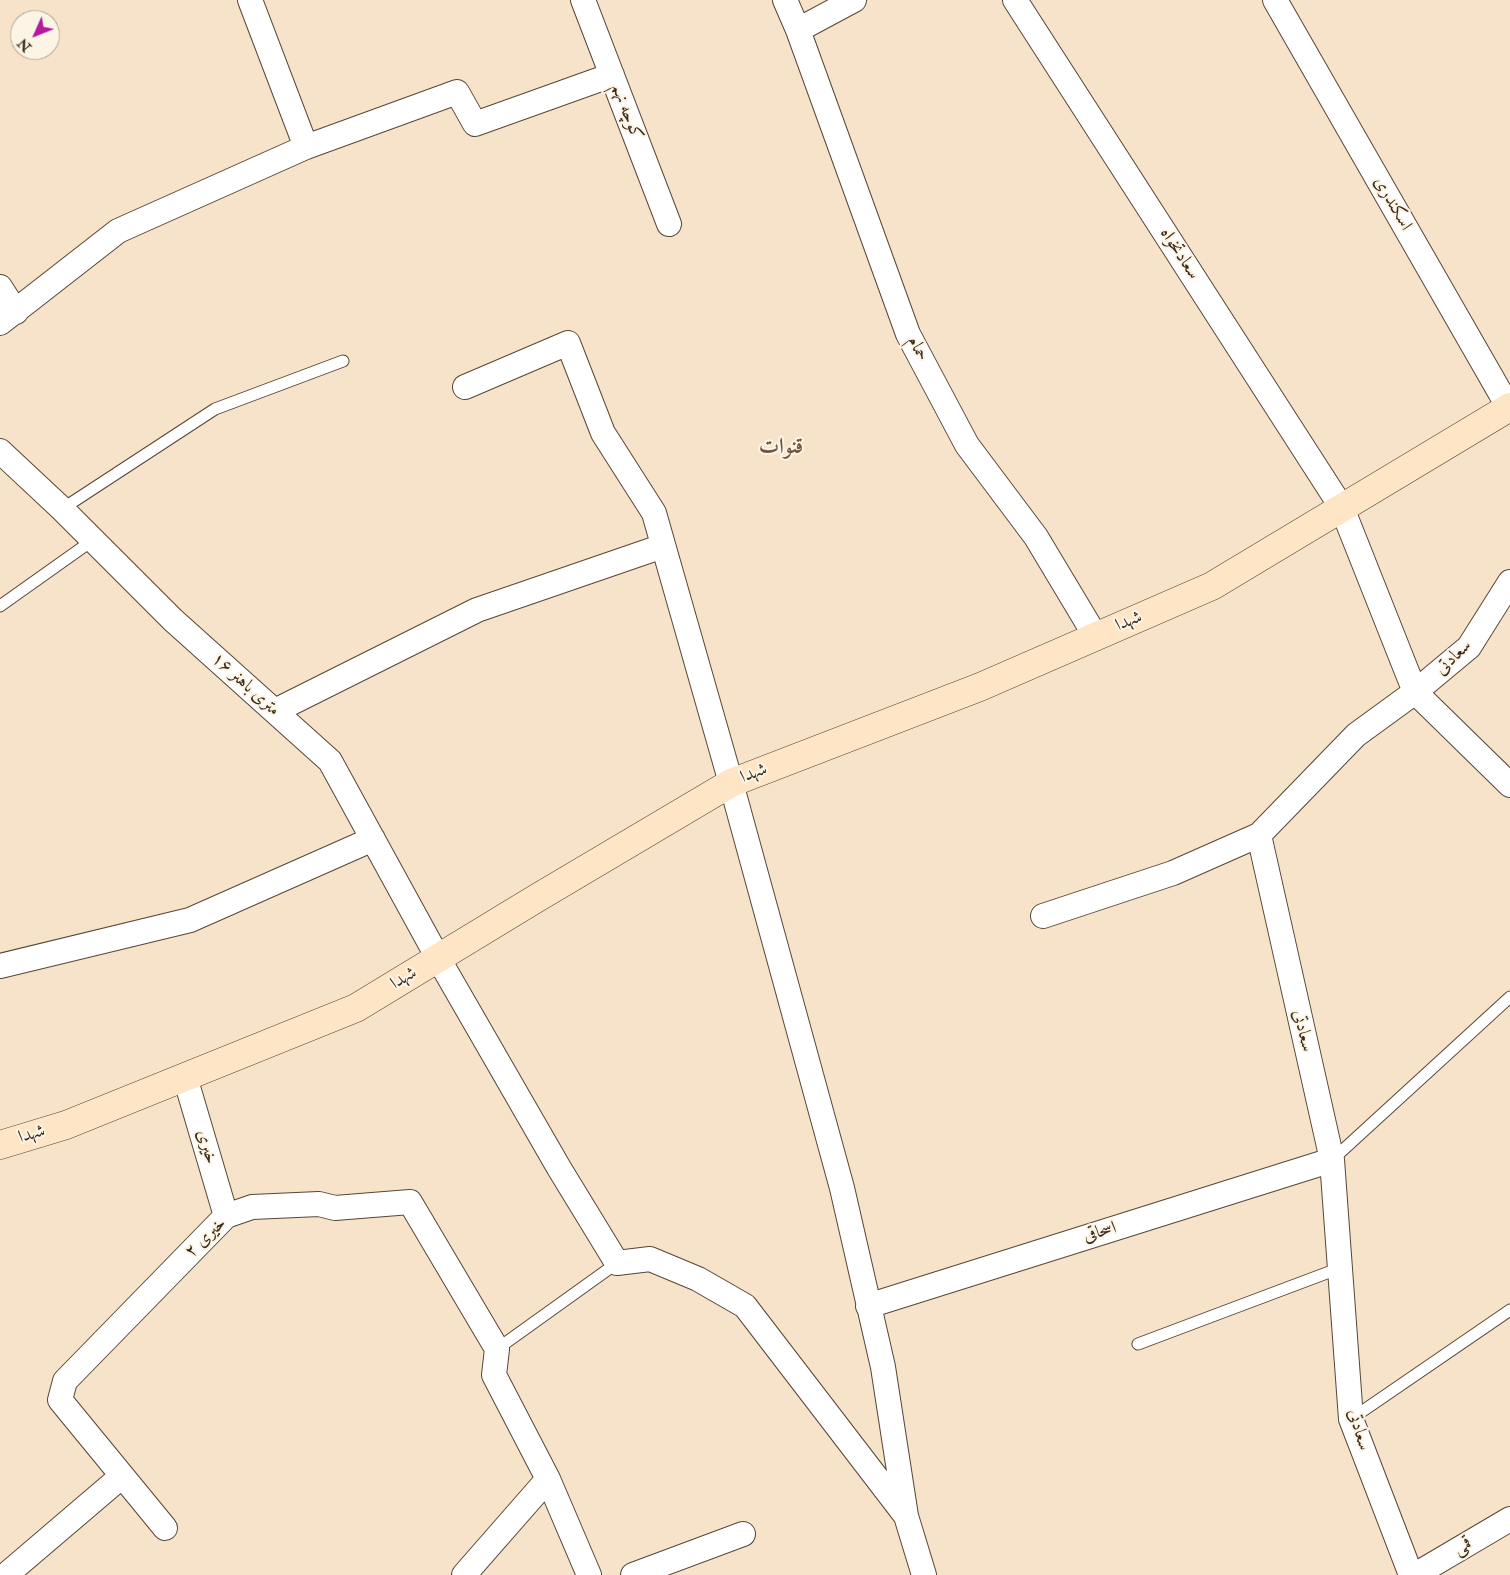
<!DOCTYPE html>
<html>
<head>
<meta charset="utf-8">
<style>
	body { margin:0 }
	#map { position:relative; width:1510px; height:1575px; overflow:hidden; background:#f6e3c9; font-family:"IM FELL Double Pica",serif }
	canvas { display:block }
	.north { position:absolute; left:10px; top:10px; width:50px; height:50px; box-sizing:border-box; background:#fcf5e5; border:1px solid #afa495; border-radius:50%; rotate:226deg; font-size:14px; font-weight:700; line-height:20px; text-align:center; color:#3b2a1e }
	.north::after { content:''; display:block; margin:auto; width:18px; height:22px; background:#b5179e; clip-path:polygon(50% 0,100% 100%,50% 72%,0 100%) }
</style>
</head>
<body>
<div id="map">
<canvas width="1510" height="1575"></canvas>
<div class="north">N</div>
</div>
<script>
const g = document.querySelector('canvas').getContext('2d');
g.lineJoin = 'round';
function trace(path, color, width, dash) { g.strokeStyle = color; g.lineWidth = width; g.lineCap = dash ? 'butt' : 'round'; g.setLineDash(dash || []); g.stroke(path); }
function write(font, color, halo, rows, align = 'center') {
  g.font = font + ' "IM FELL Double Pica",Amiri,serif'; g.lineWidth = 4; g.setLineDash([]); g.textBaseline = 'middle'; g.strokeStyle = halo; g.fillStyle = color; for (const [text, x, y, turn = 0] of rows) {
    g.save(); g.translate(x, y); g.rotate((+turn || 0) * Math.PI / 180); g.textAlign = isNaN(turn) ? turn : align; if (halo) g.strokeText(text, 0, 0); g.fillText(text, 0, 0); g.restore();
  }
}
const lane = new Path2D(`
	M62 509 215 409 343 361
	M0 606 93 540
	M1332 1160 1510 997
	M1138 1344 1340 1268
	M497 1349 617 1263
	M1351 1419 1510 1310`);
const street = new Path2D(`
	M250 0 306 147
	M583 0 669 224
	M785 0 798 30 908 334 967 445 1036 537 1096 637
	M1015 0 1342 508 1415 692 1510 785
	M1275 0 1509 408
	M798 30 854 0
	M0 287 16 312
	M0 323 118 231 306 147 457 92 475 124 612 75
	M465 387 568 343 603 433 654 513 731 783 842 1188 883 1367 906 1516 924 1575
	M0 451 62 509 173 620 330 761 438 958 559 1168 617 1263 650 1259 698 1279 745 1306 906 1516
	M275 711 477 610 663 546
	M1043 916 1173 873 1259 835
	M0 966 190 920 373 839
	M185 1077 226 1216
	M868 1306 1332 1160
	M165 1528 60 1400 65 1381 226 1216 252 1207 319 1204 335 1208 410 1202 497 1349 494 1375 548 1479 589 1575
	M6 1575 122 1476
	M464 1575 548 1479
	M633 1575 743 1534
	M1411 1575 1351 1419 1332 1160 1259 835 1356 735 1415 692 1469 647 1510 582
	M1415 1575 1510 1519`);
const secondary = new Path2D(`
	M0 1145 66 1125 356 1008 537 898 731 783 980 687 1212 586 1510 407`);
const streetNames = [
	["کوچه نهم",626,112,69],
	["اسکندری",1392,204,60],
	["سعادتخواه",1179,254,57],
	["حمام",917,349,63],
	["شهدا",1129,622,-23],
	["سعادتی",1454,658,-44],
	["۱۶ متری باهنر",245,685,42],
	["شهدا",754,774,-21],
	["شهدا",404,979,-31],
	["سعادتی",1302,1031,77],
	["شهدا",32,1135,-17],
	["خیری",206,1147,73],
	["اسحاقی",1100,1233,-17],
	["خیری ۲",206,1238,-44],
	["سعادتی",1358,1430,74],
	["قمی",1463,1547,-30]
];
const districtNames = [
	["قنوات",781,448]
];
trace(lane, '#574638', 13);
trace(street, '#574638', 26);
trace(secondary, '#574638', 29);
trace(lane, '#fff', 11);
trace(street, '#fff', 24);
trace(secondary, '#fde5c5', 28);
write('18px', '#3b2a1e', '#fcf5e5', streetNames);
write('bold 22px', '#755343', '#fcf5e5', districtNames);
</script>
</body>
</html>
